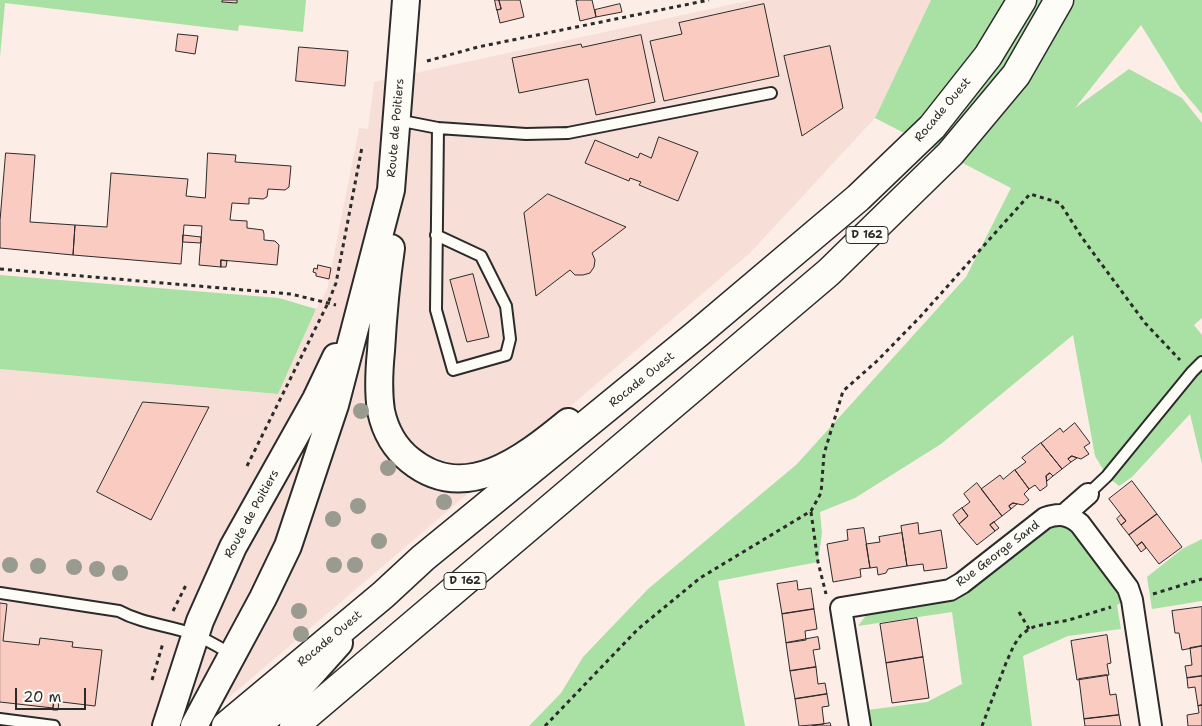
<!DOCTYPE html>
<html>
<head>
<meta charset="utf-8">
<style>
	body { margin:0 }
	#map { position:relative; width:1202px; height:726px; overflow:hidden; background:#fcede7; font-family:"Shantell Sans",sans-serif }
	canvas { display:block }
	.scale { position:absolute; left:15px; top:688px; width:71px; height:22px; box-sizing:border-box; border:2px solid #2b2b2b; border-top:0; padding-left:6px; font-size:15px; line-height:18px; white-space:nowrap; color:#2b2b2b; -webkit-text-stroke:4px #fdfcf7; paint-order:stroke }
</style>
</head>
<body>
<div id="map">
<canvas width="1202" height="726"></canvas>
<div class="scale">20 m</div>
</div>
<script>
const g = document.querySelector('canvas').getContext('2d');
g.lineJoin = 'round';
function fill(path, color) { g.fillStyle = color; g.fill(path, 'evenodd'); }
function trace(path, color, width, dash) { g.strokeStyle = color; g.lineWidth = width; g.lineCap = dash ? 'butt' : 'round'; g.setLineDash(dash || []); g.stroke(path); }
function write(font, color, halo, rows, align = 'center') {
  g.font = font + ' "Shantell Sans",sans-serif'; g.lineWidth = 4; g.setLineDash([]); g.textBaseline = 'middle'; g.strokeStyle = halo; g.fillStyle = color; for (const [text, x, y, turn = 0] of rows) {
    g.save(); g.translate(x, y); g.rotate((+turn || 0) * Math.PI / 180); g.textAlign = isNaN(turn) ? turn : align; if (halo) g.strokeText(text, 0, 0); g.fillText(text, 0, 0); g.restore();
  }
}
const built = new Path2D(`
	M752 0H931L875 118 750 253 213 711 184 726H0V369L278 394 316 309 327 290 359 128 368 129 374 82Z`);
const green = new Path2D(`
	M0 0H306L303 32 239 25 238 31 5 3 0 57Z
	M931 0H1202V114L1180 88 1141 25 1075 108 1129 69 1182 98 1202 123V318L1194 325 1202 335V464L1190 414 1132 477 1119 486 1107 476 1095 456 1073 335 941 444 855 498 820 512 822 533 818 562 718 581 745 726H529L561 693 583 657 648 589 797 464 966 277 1011 188 875 118Z
	M0 275 279 298 316 309 278 394 0 369Z
	M1051 525 1070 526 1118 591 1121 603 1117 605 1121 629 1068 636 1023 656 1032 726H870L868 710 927 702 962 684 952 612 858 626 868 613 957 600Z
	M1202 539V601L1152 609 1147 577 1182 549Z`);
const building = new Path2D(`
	M223 0H237V3L222 2Z
	M495 0H499L501 9 497 10Z
	M499 0H520L524 17 500 23 497 10 501 9Z
	M580 0H592L596 17 580 21 576 1Z
	M620 4 622 12 596 17 595 10Z
	M764 4 779 76 664 101 650 41 682 34 679 23Z
	M178 34 198 36 195 54 176 51Z
	M641 35 655 102 596 115 588 79 519 93 512 58 581 44 582 47Z
	M830 46 843 108 802 136 784 56Z
	M299 47 348 51 345 86 296 81Z
	M659 137 698 152 678 201 639 185 641 182 630 178 629 181 585 163 595 140 638 158 640 153 651 158Z
	M6 153 35 155 30 222 75 225 73 255 0 248V221Z
	M208 153 236 155 235 162 291 166 289 187 285 190 268 189 267 197 263 199 249 198V204L232 203 230 220 247 221V228L263 230 264 234V240L275 241 279 245 277 265 221 260V267L199 265 202 226 184 225 181 264 73 255 75 225 107 227 111 173 188 179 186 196 205 198Z
	M548 194 626 227 592 253 595 260 594 267 590 273 583 275H575L570 270 536 296 524 213Z
	M183 235 201 237V243L183 242Z
	M221 260 227 261 226 267H221Z
	M318 265 331 268 329 279 316 276V273L313 272 314 268 317 269Z
	M473 274 489 337 467 342 450 280Z
	M143 402 209 407 151 520 97 492Z
	M1075 423 1090 443 1084 447 1089 454 1081 459 1072 456 1068 459 1071 462 1062 469 1041 443 1060 428 1063 432Z
	M1041 443 1062 469 1053 476 1050 473 1046 476 1047 486 1040 491 1035 485 1029 489 1015 470 1026 462 1022 458Z
	M1072 456 1077 458 1071 462 1068 459Z
	M1015 470 1029 489 1024 494 1029 500 1023 505 1013 503 1009 506 1011 509 1002 516 981 489 1000 475 1003 479Z
	M1050 473 1053 476 1047 481 1046 476Z
	M1132 481 1157 514 1129 535 1121 525 1126 521 1109 499Z
	M977 483 1002 516 990 525 995 531 977 545 959 524 968 516 962 508 970 502 964 494Z
	M1013 503 1017 504 1011 509 1009 506Z
	M962 508 968 516 959 524 953 515Z
	M1157 514 1182 547 1159 564 1142 542 1137 546 1129 535Z
	M1121 515 1126 521 1121 525 1117 519Z
	M994 522 999 528 995 531 990 525Z
	M918 523 919 534 941 530 947 568 924 571 923 564 907 566 901 526Z
	M864 528 870 568 860 569 861 577 833 582 827 544 848 540 847 530Z
	M902 533 907 566 888 569 886 573 878 575 877 567 870 568 866 544 880 542 879 537Z
	M1142 542 1146 548 1141 552 1137 546Z
	M797 581 798 590 811 588 814 609 782 614 777 584Z
	M0 603 7 604 3 641 39 645 40 638 73 642 72 647 102 650 95 706 54 701 53 708 0 702Z
	M1202 607V646L1182 650 1179 633H1175L1172 611Z
	M814 609 817 629 805 631 806 640 786 643 782 614Z
	M917 618 923 657 886 663 880 624Z
	M1107 635 1111 663 1107 664 1109 675 1077 680 1071 641Z
	M818 637 820 649 813 650 816 667 790 671 786 643Z
	M1202 646V676L1187 678 1185 666 1192 665 1190 648Z
	M923 657 929 698 892 703 886 663Z
	M816 667 818 684 825 683 827 694 795 699 790 671Z
	M1107 675 1110 695 1116 694 1119 715 1084 719 1079 679Z
	M1202 676V705L1198 706 1195 687 1188 688 1187 678Z
	M827 694 829 706 822 707 824 724 799 726 795 699Z
	M54 701H59L58 710H53Z
	M1202 705V726H1188L1187 715 1199 713 1198 706Z
	M1119 715 1121 726H1085L1084 719Z
	M830 723 831 726H812Z`);
const path = new Path2D(`
	M427 61 478 47 709 0
	M0 269 291 294 336 305
	M247 466 328 303 336 283 362 147
	M811 512 818 562 826 594
	M1153 594 1202 579
	M173 611 186 585
	M1019 612 1029 629
	M152 680 163 643
	M545 726 638 629 700 578 811 511 821 493 824 454 843 391 877 361 920 317 1030 194 1060 203 1083 239 1145 323 1180 360
	M982 726 1006 663 1014 645 1021 635 1029 629 1036 626 1069 620 1111 607`);
const service = new Path2D(`
	M397 120 438 128 526 134 568 133 771 93
	M436 235 481 256 506 306 510 339 506 355 453 370 436 310 438 128
	M1088 494 1107 476 1192 372 1202 362
	M0 593 119 611C143 624 168 625 193 634 206 639 219 647 231 654
	M0 719 54 726`);
const minor = new Path2D(`
	M1064 515 1088 494
	M860 726 841 608 950 590 962 583 1045 518C1059 513 1069 514 1080 524L1128 588 1132 600 1151 726`);
const tertiary = new Path2D(`
	M391 248C386 282 383 316 381 351 379 371 378 391 381 411 385 430 395 448 410 460 465 505 524 458 568 422
	M166 726 200 621 233 547 316 399 336 357
	M194 726 263 598 288 546 335 405 391 190 406 0
	M257 726 288 700 339 643`);
const primary = new Path2D(`
	M226 726 383 595 423 558 697 334 858 198 932 127 988 56 1022 0
	M294 726 829 272 950 154 1016 75 1059 0`);
const trees = [
	[361,411],
	[388,468],
	[444,502],
	[358,506],
	[333,519],
	[379,541],
	[10,565],
	[334,565],
	[355,565],
	[38,566],
	[74,567],
	[97,569],
	[120,573],
	[299,611],
	[301,634]
];
const shields = [
	[867,235,42],
	[465,581,42]
];
const shieldNames = [
	["D 162",867,235],
	["D 162",465,581]
];
const streetNames = [
	["Rocade Ouest",943,110,-50],
	["Route de Poitiers",396,128,-85],
	["Rocade Ouest",642,380,-39],
	["Route de Poitiers",252,514,-61],
	["Rue George Sand",998,554,-37],
	["Rocade Ouest",330,639,-40]
];
fill(built, '#f7dfd8');
fill(green, '#a9e0a4');
fill(building, '#facbc1');
trace(building, '#2b2b2b', 1);
trace(service, '#2b2b2b', 14);
trace(minor, '#2b2b2b', 24);
trace(tertiary, '#2b2b2b', 30);
trace(primary, '#2b2b2b', 31);
trace(path, '#2b2b2b', 3, [4, 4]);
trace(service, '#fdfcf7', 10);
trace(minor, '#fdfcf7', 20);
trace(tertiary, '#fdfcf7', 26);
trace(primary, '#fdfcf7', 28);
g.fillStyle = '#9a9b90';
for (const [x, y] of trees) { g.beginPath(); g.arc(x, y, 8, 0, 2 * Math.PI); g.fill(); }
for (const [x, y, w] of shields) { const box = new Path2D(); box.roundRect(x - w / 2, y - 8.5, w, 17, 4); g.fillStyle = '#fdfcf7'; g.fill(box); trace(box, '#2b2b2b', 1); }
write('bold 11px', '#2b2b2b', null, shieldNames);
write('12px', '#2b2b2b', '#fdfcf7', streetNames);
</script>
</body>
</html>
